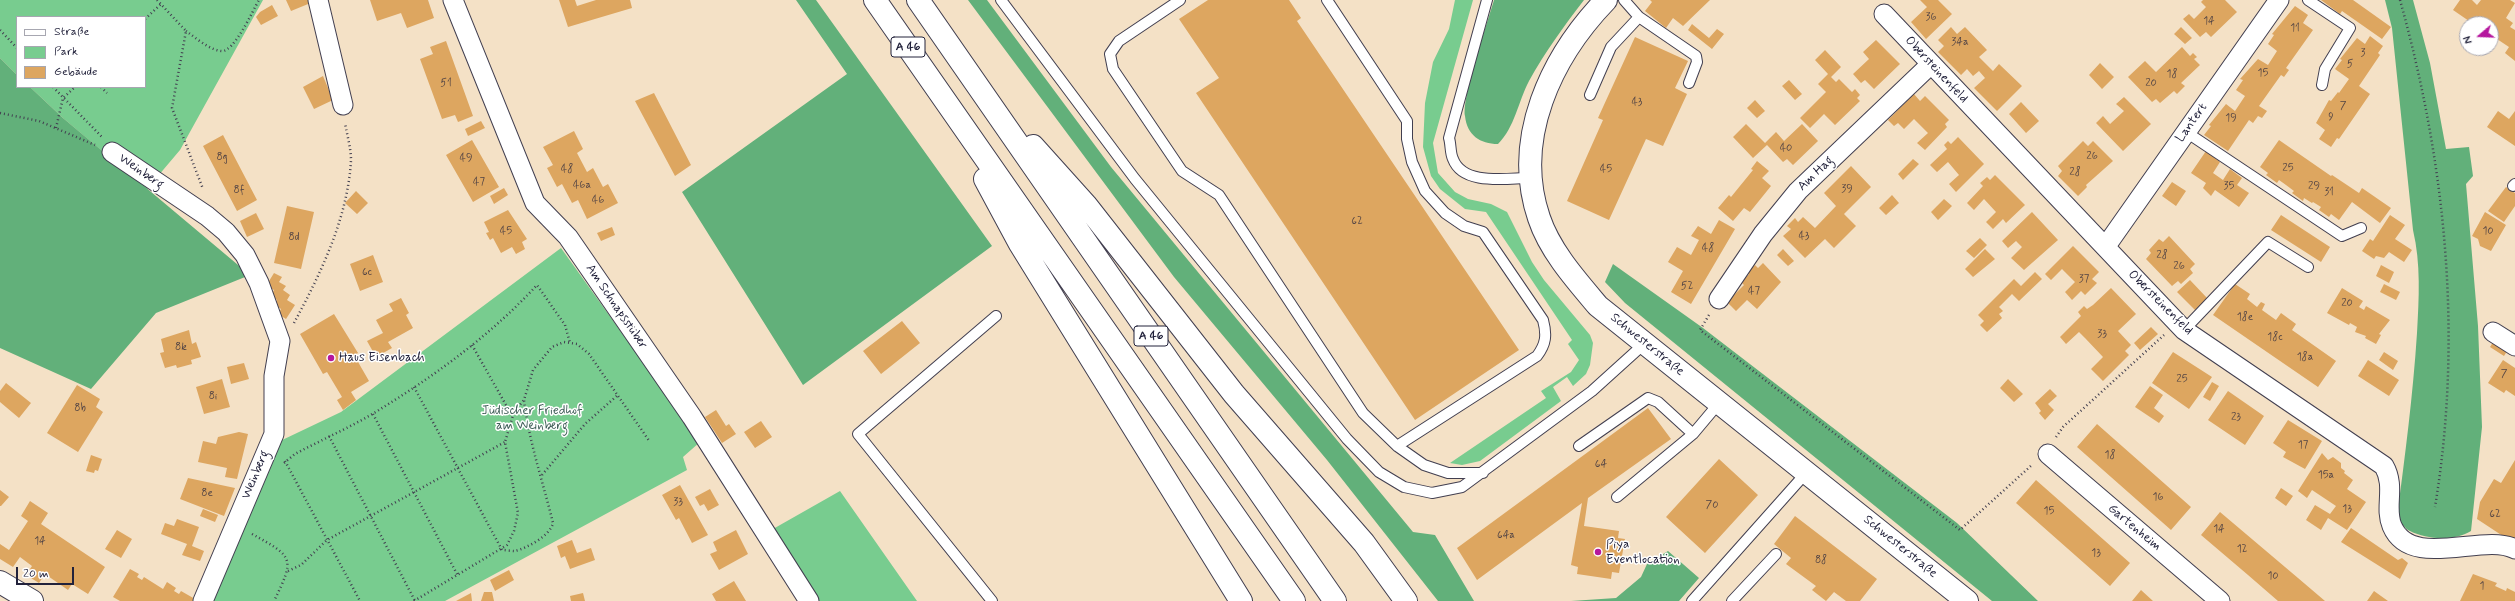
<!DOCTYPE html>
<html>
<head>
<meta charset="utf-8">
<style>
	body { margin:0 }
	#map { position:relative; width:2515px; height:601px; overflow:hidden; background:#f4e1c6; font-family:Mynerve,sans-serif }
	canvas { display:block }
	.legend { position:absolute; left:16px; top:16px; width:130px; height:72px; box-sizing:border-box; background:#fff; border:1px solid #a7a7b1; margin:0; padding:5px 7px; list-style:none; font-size:12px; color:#22223b }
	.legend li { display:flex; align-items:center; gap:8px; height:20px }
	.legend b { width:20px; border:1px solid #a7a7b1 }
	.north { position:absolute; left:2459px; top:16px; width:40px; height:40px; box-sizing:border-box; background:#fff; border:1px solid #a7a7b1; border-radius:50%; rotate:251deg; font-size:11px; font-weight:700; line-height:16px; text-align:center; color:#22223b }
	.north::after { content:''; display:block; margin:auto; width:14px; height:18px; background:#b5179e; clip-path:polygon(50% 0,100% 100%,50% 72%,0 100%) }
	.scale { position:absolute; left:16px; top:567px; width:58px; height:18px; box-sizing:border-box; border:2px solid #22223b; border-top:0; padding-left:5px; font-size:12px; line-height:14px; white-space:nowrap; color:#22223b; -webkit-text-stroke:3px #fff; paint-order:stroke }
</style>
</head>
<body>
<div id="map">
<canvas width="2515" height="601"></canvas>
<ul class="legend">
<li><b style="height:5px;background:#fff"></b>Straße</li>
<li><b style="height:11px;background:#78cc8f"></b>Park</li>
<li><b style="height:11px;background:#dda660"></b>Gebäude</li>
</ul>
<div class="north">N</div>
<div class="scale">20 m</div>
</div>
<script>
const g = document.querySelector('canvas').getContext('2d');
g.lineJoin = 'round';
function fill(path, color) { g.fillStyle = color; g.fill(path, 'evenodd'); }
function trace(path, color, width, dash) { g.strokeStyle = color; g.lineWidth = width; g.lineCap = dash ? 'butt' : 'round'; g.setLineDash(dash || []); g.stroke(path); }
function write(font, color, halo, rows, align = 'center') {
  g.font = font + ' Mynerve,sans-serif'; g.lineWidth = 3; g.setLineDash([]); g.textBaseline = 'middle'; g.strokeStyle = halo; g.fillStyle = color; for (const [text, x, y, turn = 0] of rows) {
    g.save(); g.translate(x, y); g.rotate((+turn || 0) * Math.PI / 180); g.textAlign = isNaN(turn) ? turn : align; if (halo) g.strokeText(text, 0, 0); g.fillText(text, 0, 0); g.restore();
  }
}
const green = new Path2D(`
	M0 0H263L180 150 147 189 63 118 30 87H145V17H17V75L0 58Z
	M1455 0H1473L1433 143 1438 173 1455 192 1468 199 1491 204 1507 212 1532 262 1544 280 1590 335 1593 343 1590 365 1586 374 1573 386 1567 377 1553 387 1561 401 1480 461 1462 465 1450 463 1546 398 1541 391 1571 372 1579 360 1568 344 1572 340 1486 212 1465 209 1440 189 1431 176 1423 147 1425 103 1433 62 1449 29Z
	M561 248 700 442 683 457 687 470 445 601H209L278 442 341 412Z
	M840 491 917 601H817L773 529Z`);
const forest = new Path2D(`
	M796 0H816L992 246 803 385 682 192 847 74Z
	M968 0H987L1111 167 1413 532 1435 535 1474 601H1438L1327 460 1174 277Z
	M1494 0H1584C1564 26 1545 52 1529 81 1518 102 1515 127 1498 144 1480 144 1467 135 1465 116 1462 96 1487 24 1494 0Z
	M2385 0H2413L2430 63 2446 149 2469 147 2473 176 2466 184 2478 326 2482 427 2471 531C2454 541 2428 540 2410 531 2405 529 2401 522 2397 517 2405 456 2413 395 2417 333 2419 298 2421 264 2413 230L2392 28Z
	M0 58 17 75V87H30L63 118 250 275 156 313 91 389 0 348Z
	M1613 264 1703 328 1957 523 2038 601H1992L1625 303 1605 282Z
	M1668 551 1699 578 1679 601H1571L1616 598 1641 577 1647 564Z`);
const building = new Path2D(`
	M286 0H312L313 2 291 11Z
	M370 0H428L434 18 407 28 401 13 377 21Z
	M559 0H575L577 6 596 0H630L632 8 568 27Z
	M1208 0H1289L1301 18 1297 21 1519 350 1415 420 1196 93 1219 78 1179 19Z
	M1650 0H1710L1683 26 1673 18 1666 28 1645 11 1652 2Z
	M1920 0H1938L1952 14 1926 39 1911 22 1927 7Z
	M2203 0H2225L2237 12 2211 37 2206 32 2200 37 2183 19 2189 14 2194 19 2206 7 2201 2Z
	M2321 0H2353L2391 27 2382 39 2342 11 2340 14Z
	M2460 0H2472L2477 5 2481 0H2510L2515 3 2506 18 2513 23 2510 27 2515 30V61L2505 53 2509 47 2491 35V24H2467L2469 21 2453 10Z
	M272 5 278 16 261 25 256 17 260 12Z
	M2295 6 2308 15 2303 23 2313 30 2291 61 2286 68 2289 70 2284 77 2281 75 2259 106 2267 111 2262 118 2258 116 2253 123 2249 120 2228 151 2204 135 2211 126 2209 125 2226 104 2235 111 2245 96 2236 90 2243 80 2240 79 2258 59 2268 65 2277 51 2268 44 2274 35 2272 34Z
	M1692 24 1709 38 1717 29 1724 34 1712 49 1688 30Z
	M1951 27 1957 34 1965 27 1987 50 1979 57 1993 71 1999 64 2022 86 1997 111 1974 88 1985 78 1979 71 1973 76 1967 69 1961 75 1938 52 1944 46 1938 40Z
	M2181 27 2192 38 2185 44 2174 34Z
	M2370 36 2383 46 2378 53 2380 55 2359 86 2370 94 2339 139 2337 138 2331 147 2319 139 2325 130 2316 123 2329 100 2331 101 2338 92 2339 93 2349 79 2335 69 2342 60 2340 59 2357 38 2365 44Z
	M1635 37 1688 61 1675 88 1687 94 1663 146 1646 139 1609 220 1567 201 1603 120 1598 118Z
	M1876 40 1900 64 1874 89 1865 80 1861 83 1853 74 1869 59 1863 52Z
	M446 41 473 116 458 122 455 115 442 119 420 59 433 54 430 47Z
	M2182 47 2190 56 2193 53 2197 57 2194 59 2200 65 2181 83 2185 86 2177 94 2174 91 2160 103 2156 99 2152 102 2128 77 2145 61 2156 72Z
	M1825 50 1841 67 1831 77 1836 82 1839 79 1852 92 1855 89 1860 95 1857 98 1860 101 1835 125 1824 114 1810 128 1800 118 1826 92 1818 84 1828 74 1815 60Z
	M2100 63 2114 77 2102 89 2089 75Z
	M323 76 333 100 314 109 303 87Z
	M1789 80 1802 94 1795 100 1782 86Z
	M654 93 691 165 675 176 635 101Z
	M1914 94 1920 101 1925 96 1949 120 1945 124 1947 127 1925 150 1917 143 1928 133 1914 119 1904 129 1898 123 1894 126 1888 120Z
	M2124 97 2151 124 2123 151 2096 123 2103 116 2110 124 2124 111 2116 104Z
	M1755 100 1765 111 1757 118 1747 108Z
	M2021 102 2039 121 2026 133 2009 114Z
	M2498 111 2509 119 2515 111V146L2487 127Z
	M481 121 485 128 468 136 465 129Z
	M1746 124 1765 143 1776 132 1784 141 1802 124 1818 141 1793 165 1787 159 1783 162 1767 145 1753 158 1733 137Z
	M574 131 583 149 577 153 587 172 593 168 603 187 608 184 618 203 587 219 578 200 572 203 562 184 557 187 547 168 553 165 543 147Z
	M223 135 257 200 237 211 203 146Z
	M1958 137 1984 164 1956 192 1949 184 1959 175 1948 162 1937 172 1930 165 1947 149 1944 145 1948 141 1951 144Z
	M472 140 499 187 473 202 446 155Z
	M2279 140 2331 176 2332 175 2359 193 2362 188 2391 208 2380 223 2352 202 2339 220 2331 214 2329 217 2319 210 2321 207 2313 202 2312 203 2304 198 2303 201 2292 193 2294 191 2286 185 2279 180 2277 183 2266 175 2268 173 2260 167Z
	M2083 141 2088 146 2093 141 2113 161 2086 185 2087 187 2078 196 2058 176 2062 171 2058 166Z
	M2206 151 2220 162 2213 173 2223 180 2230 169 2242 178 2237 185 2249 193 2239 207 2215 190 2211 196 2203 188 2206 183 2191 173Z
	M1913 159 1919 164 1903 180 1898 174Z
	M1757 161 1769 171 1762 178 1771 186 1750 212 1744 208 1733 221 1718 208 1729 195 1731 197 1753 170 1751 169Z
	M1851 166 1871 187 1844 214 1856 226 1834 248 1825 239 1805 258 1783 236 1791 229 1787 226 1795 218 1798 222 1803 217 1815 228 1836 206 1824 193Z
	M1995 175 2025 205 2006 223 2003 219 1993 229 1986 222 1996 212 1984 199 1974 210 1967 203 1983 186 1980 183 1987 177 1990 180Z
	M2172 182 2186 191 2176 206 2162 196Z
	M2506 187 2515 193V206L2504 222 2488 211Z
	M504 188 508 195 494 204 490 196Z
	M356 191 368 203 357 214 345 203Z
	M1892 195 1899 203 1886 215 1879 208Z
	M1944 199 1952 206 1938 220 1931 212Z
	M287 206 314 212 301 269 274 263Z
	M508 210 527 239 522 242 525 249 516 254 512 247 501 253 493 238 490 240 486 233 489 232 484 222Z
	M2032 212 2058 240 2024 270 2011 258 2022 247 2016 241 2008 248 2002 241Z
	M2485 212 2506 225 2491 251 2480 246 2478 239 2472 236Z
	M256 213 264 229 247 237 240 221Z
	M2281 215 2330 247 2321 262 2271 230Z
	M2390 215 2405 225 2395 239 2412 250 2404 262 2389 252 2384 258 2376 256 2374 259 2362 251 2370 239 2373 241Z
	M1719 220 1735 229 1691 304 1671 292 1683 271 1668 262 1677 247 1691 255 1699 240 1691 236 1698 226 1711 234Z
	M612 227 615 235 601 241 597 233Z
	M2169 236 2195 264 2190 269 2193 273 2181 284 2178 281 2172 286 2146 259 2151 253 2149 250 2159 239 2163 242Z
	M1980 238 1987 245 1974 258 1966 251Z
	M2073 246 2099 272 2092 279 2097 283 2085 295 2081 291 2072 300 2065 292 2075 282 2062 269 2051 280 2045 274Z
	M1783 249 1794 261 1788 266 1777 255Z
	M1985 249 1995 259 1973 277 1965 269Z
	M373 255 383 282 360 291 350 264Z
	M1763 263 1781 282 1757 309 1747 300 1736 311 1727 302 1744 285 1741 282 1749 274 1747 272 1755 265 1758 268Z
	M2381 265 2394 272 2389 283 2376 276Z
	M2035 272 2042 279 2019 301 2012 294 1999 307 2003 311 1999 314 2002 318 1987 332 1980 325 1984 321 1978 315 2014 279 2021 286Z
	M274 273 282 277 279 282 286 286 283 290 290 295 287 300 295 305 286 319 278 314 281 309 274 304 277 300 271 296 274 290 266 286Z
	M2190 280 2207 298 2195 310 2177 292Z
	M2235 284 2250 294 2247 299 2257 307 2261 302 2265 304 2262 310 2276 320 2281 313 2296 324 2292 330 2336 361 2318 387 2213 315Z
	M2384 284 2400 292 2396 300 2380 292Z
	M2111 288 2136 314 2118 331 2131 345 2125 351 2129 355 2103 381 2091 369 2103 357 2085 338 2079 332 2066 344 2060 337 2081 316 2078 312 2084 306 2087 309 2093 305Z
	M2342 288 2363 301 2359 307 2364 310 2366 306 2390 320 2379 334 2381 335 2376 344 2365 338 2366 336 2355 332 2357 327 2350 323 2349 325 2327 313Z
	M401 298 409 313 406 315 413 328 388 342 392 348 376 357 367 341 383 333 376 320 393 311 389 304Z
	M334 314 358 353 354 355 369 381 351 392 356 400 343 410 337 400 342 397 327 372 323 374 300 334Z
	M902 321 920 343 881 374 863 351Z
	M2151 327 2158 334 2140 350 2134 343Z
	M189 330 192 344 196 342 201 357 191 360 192 364 177 368 176 365 165 368 160 353 164 352 161 339Z
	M2495 339 2509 348 2504 356 2490 347Z
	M2173 352 2212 377 2189 409 2152 383Z
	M2384 352 2398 361 2393 370 2379 360Z
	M2368 360 2399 380 2389 396 2358 376Z
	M2503 360 2515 368V396L2506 390 2504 393 2488 383Z
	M244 363 249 379 231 384 227 367Z
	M222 379 230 407 204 414 196 387Z
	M2008 379 2023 394 2014 402 2000 388Z
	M2212 382 2219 386 2210 401 2203 397Z
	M6 383 31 403 19 418 0 402V391Z
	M77 385 100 399 96 407 103 412 78 452 47 433Z
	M2150 386 2163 395 2154 408 2164 416 2159 423 2135 407Z
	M2050 389 2057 396 2048 404 2054 410 2045 420 2039 413 2041 411 2035 403Z
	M2228 391 2264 416 2245 445 2208 420Z
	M1648 408 1671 439 1588 498 1584 526 1619 531 1618 538 1625 539 1619 573 1612 572 1611 579 1577 574 1578 567 1571 565 1582 503 1477 580 1457 548Z
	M716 410 726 426 729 424 736 434 722 443 705 417Z
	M2288 420 2322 441 2305 469 2283 457 2286 452 2273 443Z
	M761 421 772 437 755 448 744 432Z
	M2097 424 2191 507 2171 530 2077 447Z
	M239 432 248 434 237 479 225 477 227 468 198 462 203 441 216 444 218 437Z
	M2322 453 2328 460 2333 457 2341 463V468L2345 471 2344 473 2353 480 2347 489 2366 502 2347 530 2328 518 2321 530 2306 520 2315 505 2330 514 2336 506 2312 490 2307 498 2298 491Z
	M91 455 102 459 98 471 95 470 94 473 86 471Z
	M1719 459 1758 495 1705 553 1666 517Z
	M2515 460V544L2477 519 2480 502 2494 479 2501 483Z
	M188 478 235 488 224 516 180 499Z
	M2036 480 2130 563 2110 586 2016 503Z
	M680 485 708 535 692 543 679 518 676 520 662 495Z
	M2281 488 2293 496 2286 506 2275 498Z
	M710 489 719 505 708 511 704 504 700 506 695 497Z
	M0 490 9 497 1 506H0Z
	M30 501 48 513 41 524 105 567 88 594 72 584 68 590 45 574 39 583 26 575 32 566 20 557 13 567 0 559V544L9 550 28 521 21 516Z
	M203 509 218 515 215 522 200 516Z
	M2220 512 2298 578 2325 601H2278L2248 575 2201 535Z
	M1795 516 1877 579 1860 601H1846L1834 592 1826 601 1812 590 1816 586 1786 564 1791 558 1774 544Z
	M177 519 199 527 192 546 204 551 200 561 182 555 187 544 161 534 165 523 174 526Z
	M2351 528 2398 560 2402 558 2408 563 2400 579 2341 542Z
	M117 530 132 539 121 558 105 549Z
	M736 530 748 554 719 570 710 554 717 551 713 542Z
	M572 540 577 553 591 548 595 560 570 569 565 556 561 558 557 546Z
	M130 569 139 574 137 577 142 580 144 577 163 589 167 582 176 588 174 591 179 594 181 591 195 599 194 601H120L113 597Z
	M509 570 514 580 495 591 490 580Z
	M2473 574 2497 583 2495 586 2506 591 2507 588 2515 592V601H2460Z
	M734 581 746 601H716L712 594Z
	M2141 590 2153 601H2132Z
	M2374 591 2388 601H2367Z
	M484 592H492L494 601H481Z
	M471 593 472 601H456Z
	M583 593 585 601H571L570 596Z`);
const path = new Path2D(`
	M157 0 186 31 172 108 203 189
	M2400 0C2446 165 2463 337 2435 507
	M145 19 161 4
	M0 30 17 48
	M186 31C196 38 208 49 221 51 234 53 253 10 259 0
	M53 87 102 137
	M101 87 107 93
	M0 113 39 121 95 145
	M56 128 63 98 75 87
	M1709 315 1700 330 1960 530 2033 464
	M294 323C321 273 348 217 351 160 351 148 347 135 345 123
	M472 345 506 405 514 412
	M414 387 502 550C506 550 511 551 515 551 527 548 550 536 553 523 543 482 529 442 524 400
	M373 414 458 576
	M329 436 415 601
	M2056 437 2063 427 2164 335
	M285 461 360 601
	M284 463 295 454C321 440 349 428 374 413 433 377 490 336 537 285L565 325 570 343
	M542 475 585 424 619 394
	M252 534C294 557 295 558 274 601
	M288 571 301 565 327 540 505 442
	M414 601 507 545 514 531 518 513 505 442 514 412 524 400 533 370 552 347 564 342 577 344 589 354 650 442`);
const service = new Path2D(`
	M1001 0 1135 179 1347 439 1379 472 1404 487 1432 493 1462 487 1592 391 1644 344
	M1180 0 1119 41 1110 54 1113 69 1182 171 1219 195 1363 413 1397 446 1424 465 1448 473H1483
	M1327 0 1407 121V139L1412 162 1425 191 1445 213 1464 226 1483 232 1543 320C1547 335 1546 344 1537 356L1397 446
	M1487 0 1449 138C1451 144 1450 153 1453 159 1463 186 1507 178 1529 178
	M1624 0 1639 17 1696 56 1697 62 1689 83
	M2308 0 2350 28 2325 69 2322 85
	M1590 95 1611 47 1639 17
	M2186 132 2342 236 2361 228
	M2513 186 2515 184
	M2184 330 2268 242 2308 267
	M1579 446 1648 398 1658 402 1693 434
	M1617 497 1693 434 1719 403
	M992 601 858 434 996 316
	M1692 601 1806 473
	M1732 601 1776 554`);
const minor = new Path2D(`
	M318 0 343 105
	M453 0 535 203 568 237 692 417 809 601
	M1884 14 2184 330 2384 466C2396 487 2384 507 2392 526 2411 571 2484 532 2515 549
	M112 152 207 216 226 232 245 255 259 283 280 341 274 376V434L203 601
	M2106 246 2279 0
	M1719 299 1763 234 1798 191 1930 65
	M2493 332 2515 346
	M2048 454 2220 601`);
const tertiary = new Path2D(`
	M1606 0C1551 57 1512 139 1539 218 1550 251 1576 280 1598 306L1967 601
	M0 582 32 601`);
const motorway = new Path2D(`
	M875 0 1294 601
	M918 0 1335 601
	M1033 146 1086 205 1234 394 1364 543 1406 601
	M985 179 1020 244 1241 601`);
const markers = [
	[331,358,4,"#b5179e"],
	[1598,552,4,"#b5179e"]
];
const numberNames = [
	["36",1931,18],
	["14",2209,22],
	["11",2295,29],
	["34a",1960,43],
	["3",2363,54],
	["5",2350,65],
	["15",2263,74],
	["18",2172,75],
	["51",446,84],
	["20",2151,84],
	["43",1637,103],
	["7",2343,107],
	["9",2331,118],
	["19",2231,119],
	["40",1786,149],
	["26",2092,157],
	["8g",222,158],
	["49",466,159],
	["25",2288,169],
	["48",567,170],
	["45",1606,170],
	["28",2075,173],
	["47",479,183],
	["46a",582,186],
	["35",2229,187],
	["29",2314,187],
	["39",1847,190],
	["8f",239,191],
	["31",2329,193],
	["46",598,201],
	["62",1357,222],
	["45",506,232],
	["10",2488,232],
	["43",1804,237],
	["8d",294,238],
	["48",1708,249],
	["28",2162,256],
	["26",2179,267],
	["6c",367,273],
	["37",2084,280],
	["52",1687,287],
	["47",1754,292],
	["20",2347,304],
	["18e",2245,318],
	["33",2102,335],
	["18c",2275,338],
	["8k",181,348],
	["18a",2305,358],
	["7",2504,375],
	["25",2182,380],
	["8i",213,397],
	["8b",80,409],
	["23",2236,418],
	["17",2303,446],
	["18",2110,456],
	["64",1601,465],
	["15a",2326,476],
	["8e",207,494],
	["16",2158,498],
	["33",678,503],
	["70",1712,506],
	["13",2347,510],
	["15",2049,512],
	["62",2495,515],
	["14",2219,530],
	["64a",1506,536],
	["14",40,542],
	["12",2242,550],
	["13",2096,554],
	["88",1821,561],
	["10",2273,577],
	["1",2482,587]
];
const shields = [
	[908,47,34],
	[1151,336,34]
];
const shieldNames = [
	["A 46",908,47],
	["A 46",1151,336]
];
const streetNames = [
	["Obersteinenfeld",1936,70,47],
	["Lantert",2192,123,-55],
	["Weinberg",141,172,35],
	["Am Hag",1816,174,-44],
	["Obersteinenfeld",2160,303,45],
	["Am Schnapsstüber",616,307,56],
	["Schwesterstraße",1647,345,39],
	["Weinberg",256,475,-67],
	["Gartenheim",2134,528,40],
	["Schwesterstraße",1900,547,39]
];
const poiNames = [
	["Haus Eisenbach",339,358],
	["Piya",1606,545],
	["Eventlocation",1606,560]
];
const parkNames = [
	["Jüdischer Friedhof",532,411],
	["am Weinberg",532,426]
];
fill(green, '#78cc8f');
fill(forest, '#62b07a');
fill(building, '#dda660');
trace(service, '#423f50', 12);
trace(minor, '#423f50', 21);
trace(tertiary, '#423f50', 24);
trace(motorway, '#423f50', 24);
trace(path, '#423f50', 2.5, [1, 3]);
trace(service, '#fff', 10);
trace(minor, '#fff', 19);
trace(tertiary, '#fff', 22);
trace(motorway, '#fff', 22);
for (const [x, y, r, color] of markers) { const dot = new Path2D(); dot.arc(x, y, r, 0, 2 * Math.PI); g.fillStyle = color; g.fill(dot); trace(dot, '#fff', 1.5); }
write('11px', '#514344', null, numberNames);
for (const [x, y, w] of shields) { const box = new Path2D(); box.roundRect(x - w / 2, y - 10, w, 20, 3); g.fillStyle = '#fff'; g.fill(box); trace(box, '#22223b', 1); }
write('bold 12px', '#22223b', null, shieldNames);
write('13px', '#22223b', '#fff', streetNames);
write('13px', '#22223b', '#fff', poiNames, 'left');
write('13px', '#405e58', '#fff', parkNames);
</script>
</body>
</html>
